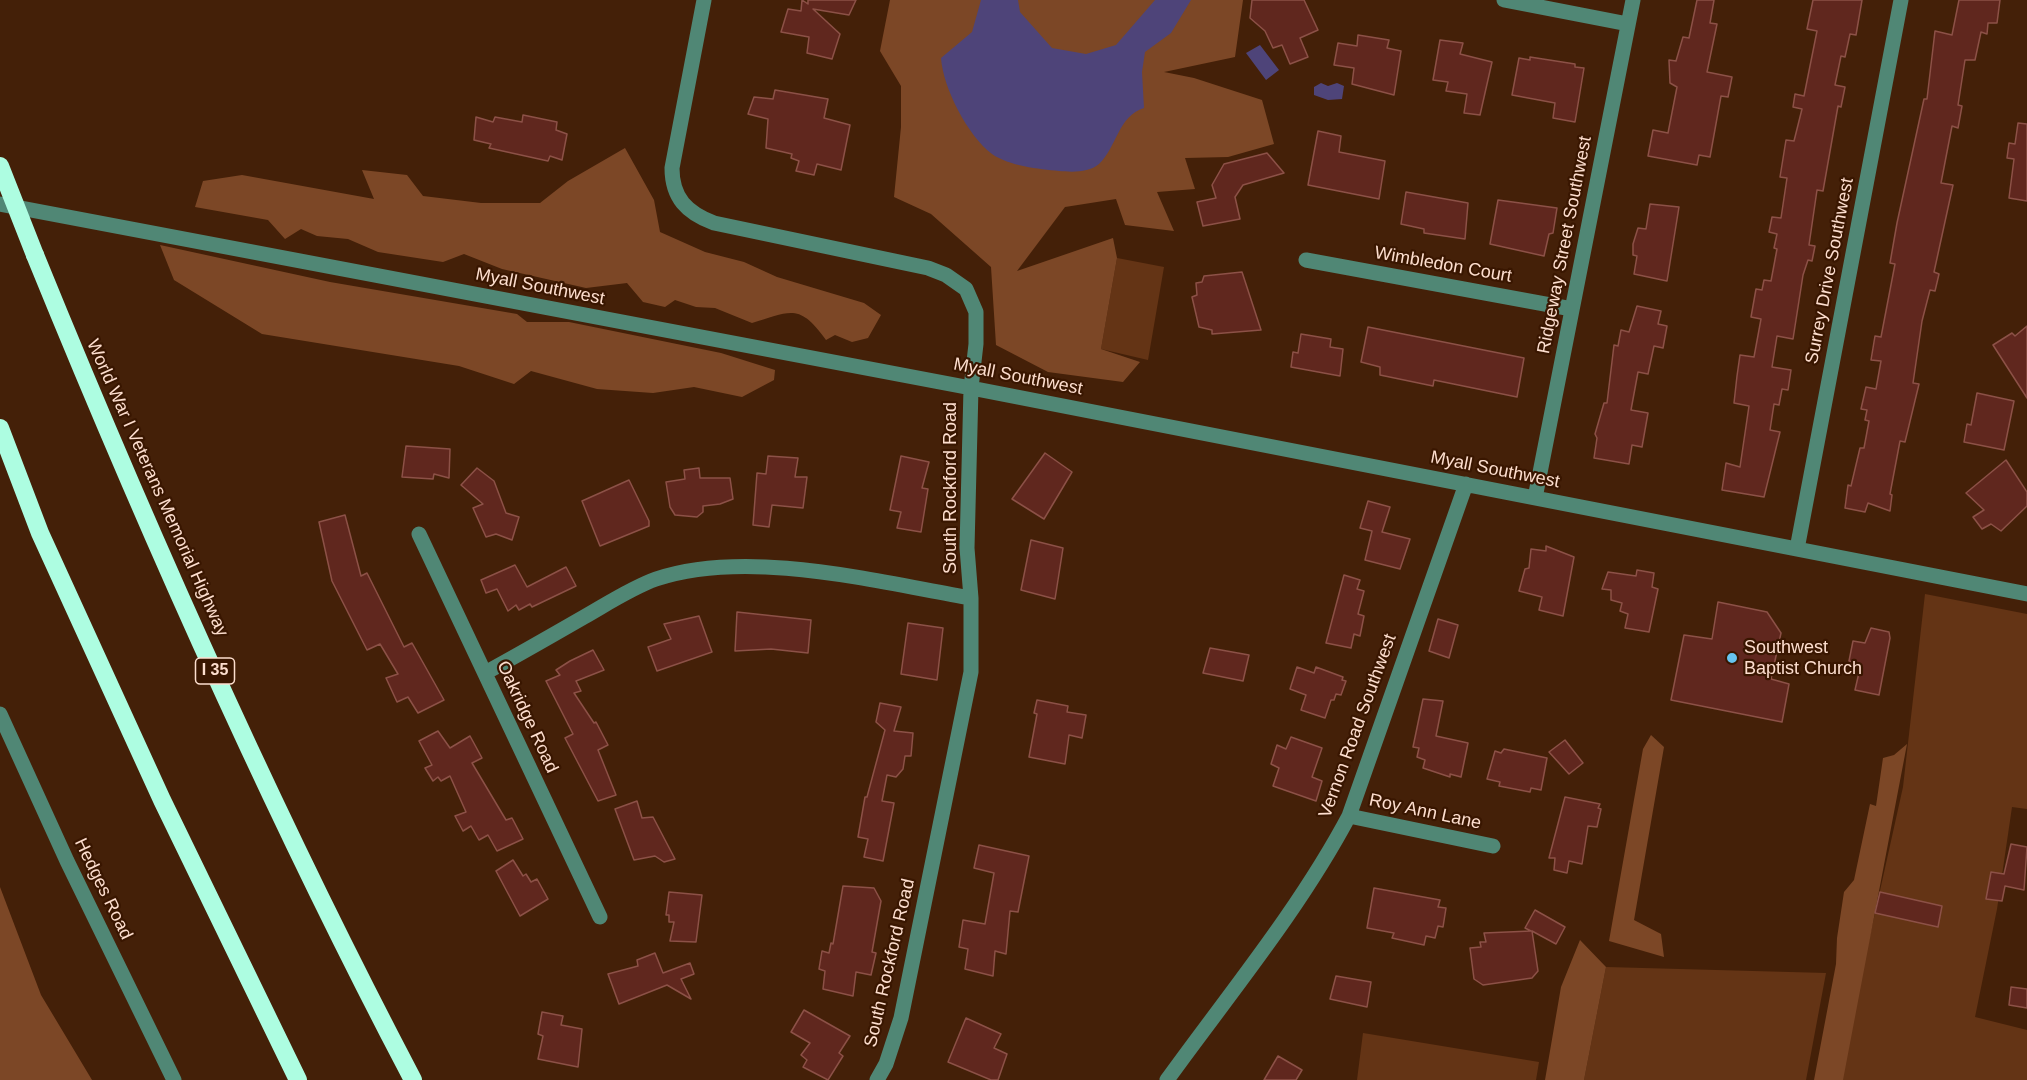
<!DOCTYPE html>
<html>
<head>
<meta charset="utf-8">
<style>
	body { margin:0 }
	canvas { display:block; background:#442008 }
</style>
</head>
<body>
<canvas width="2027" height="1080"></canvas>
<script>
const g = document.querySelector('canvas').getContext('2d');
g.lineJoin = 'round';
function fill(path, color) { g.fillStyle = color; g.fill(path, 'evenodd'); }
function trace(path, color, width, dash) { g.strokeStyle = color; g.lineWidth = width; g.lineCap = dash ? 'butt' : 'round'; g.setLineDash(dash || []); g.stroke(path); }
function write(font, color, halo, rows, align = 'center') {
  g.font = font + ' Arial,sans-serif'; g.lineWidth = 4.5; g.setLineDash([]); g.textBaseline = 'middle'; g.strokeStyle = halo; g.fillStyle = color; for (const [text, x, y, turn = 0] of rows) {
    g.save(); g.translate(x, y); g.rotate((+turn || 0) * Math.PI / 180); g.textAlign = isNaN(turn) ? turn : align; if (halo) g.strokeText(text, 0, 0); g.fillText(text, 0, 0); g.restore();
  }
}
const green = new Path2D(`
	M1117 258 1164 267 1148 360 1101 349Z
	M1925 594 2027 614V809L2012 807 1997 909 1975 1017 2027 1030V1080H1838L1903 787Z
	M1606 967 1826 973 1806 1080H1584Z
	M1363 1033 1539 1062 1536 1080H1357Z`);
const forest = new Path2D(`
	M890 0H1243L1235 57 1164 72 1194 78 1262 100 1274 144 1228 157 1185 158 1195 189 1157 192 1174 231 1125 225 1116 199 1065 207 1017 271 1113 238 1117 258 1101 349 1140 362 1123 382 1048 372 996 345 991 267 931 214 894 197 901 127V86L880 51Z
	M625 148 654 200 660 232 705 252 744 262 777 277 864 303 881 315 868 338 852 342 835 335 826 340C799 302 790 312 752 323L715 308 696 307 675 300 665 307 643 302 627 283 586 288 502 269 464 254 443 262 378 252 348 239 317 236 301 229 285 239 268 220 195 207 203 181 242 175 374 199 362 170 407 175 423 196 481 203H540L568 181Z
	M160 245 330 282 517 314 527 322H569L721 353 775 370 774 380 742 397 694 387 653 393 597 389 531 371 514 384 459 366 262 334 174 280Z
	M1651 735 1664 747 1634 920 1661 934 1664 957 1609 941 1643 749Z
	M1907 744 1843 1080H1814L1836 964 1837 938 1844 892 1854 880 1870 804 1876 806 1883 758 1894 755Z
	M0 887 41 995 92 1080H0Z
	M1580 940 1606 967 1584 1080H1545L1561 987Z`);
const water = new Path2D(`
	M981 0H1018L1020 12 1052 48 1086 54 1116 45 1155 0H1191L1171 33 1145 52 1142 72 1144 108C1118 116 1117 147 1099 164 1089 173 1071 172 1059 171 1039 169 1009 166 992 154 968 136 943 88 941 58L972 32Z
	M1260 45 1279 70 1266 80 1246 53Z
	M1321 83 1328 86 1337 83 1344 86 1342 99 1328 100 1314 95V87Z`);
const building = new Path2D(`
	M802 0 808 4V0H856L849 15 813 9 840 34 832 59 807 53 809 37 781 32 788 9 801 11Z
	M1252 0H1304L1318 30 1300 38 1308 57 1290 64 1282 45 1273 48 1265 31 1250 18Z
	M1697 0H1714L1710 23 1717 24 1707 72 1732 77 1728 97 1721 96 1710 157 1699 155 1697 165 1648 156 1653 130 1668 133 1677 87 1670 83 1669 60 1676 61 1683 37 1689 38Z
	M1813 0H1862L1856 35 1850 34 1845 57 1841 56 1835 85 1845 87 1841 107 1838 106 1823 191 1817 190 1809 245 1815 246 1812 261 1808 260 1803 275 1793 339 1777 336 1772 367 1791 370 1788 390 1782 389 1779 405 1774 404 1770 430 1780 432 1764 497 1722 490 1726 463 1740 467 1749 406 1734 403 1737 376 1740 355 1754 357 1761 319 1751 317 1756 289 1762 290 1764 280 1771 281 1777 249 1774 248 1777 234 1769 232 1772 217 1781 218 1787 178 1780 177 1786 140 1794 141 1802 109 1793 107 1795 94 1804 96 1817 31 1807 29Z
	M1959 0H2000L1997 23H1988L1987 34 1981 32 1975 60H1965L1958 105 1962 106 1958 128 1952 126 1941 183 1953 185 1934 272 1939 274 1935 291 1930 290 1922 321 1913 383 1919 384 1905 442 1900 441 1890 494 1892 495 1890 511 1868 503 1865 512 1845 508 1848 485 1851 486 1860 448H1864L1869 421 1865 420 1867 410 1861 409 1866 387 1876 389 1881 361 1871 360 1875 336 1881 337 1895 264 1890 263 1897 223 1924 99H1927L1935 31 1952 35Z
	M1358 35 1389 40 1387 48 1401 51 1394 95 1352 84 1354 68 1334 65 1338 43 1357 46Z
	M1440 40 1463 43 1460 54 1492 62 1480 115 1464 113 1467 94 1446 91 1448 82 1433 80Z
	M1530 57 1575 64V67L1584 68 1575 122 1553 118 1555 103 1512 95 1519 58 1530 60Z
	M775 90 828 99 824 118 850 125 841 170 817 164 814 175 796 171 799 161 791 158 792 154 766 148 768 119 748 114 754 97 773 99Z
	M523 115 557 122 556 130 567 134 562 160 550 156 548 161 489 148 491 144 474 140 476 117 493 122 495 117 522 122Z
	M2018 123 2027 124V201L2009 198 2014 159 2007 158 2009 143 2015 144Z
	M1318 131 1341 136 1339 152 1385 161 1379 199 1308 185Z
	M1267 153 1284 173 1243 185 1235 197 1240 219 1203 226 1197 202 1216 198 1212 185 1224 164Z
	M1406 192 1468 203 1465 239 1424 233V229L1401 224Z
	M1498 200 1557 208 1553 233 1549 234 1544 256 1490 244Z
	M1650 204 1679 207 1667 281 1634 274 1637 256 1633 255V244L1638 228 1646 229Z
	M1242 272 1261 330 1212 334V330L1199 327 1192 297 1197 295 1196 283 1202 282 1204 276Z
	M1637 306 1661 311 1658 324 1667 326 1663 348 1654 346 1648 374 1638 372 1631 410 1648 413 1642 447 1632 445 1629 464 1594 458 1597 438 1595 434 1604 403H1607L1614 345 1618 346 1621 330 1629 332Z
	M2027 326V398L1993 345 2012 333 2015 336Z
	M1368 327 1524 358 1517 397 1434 380 1433 386 1380 375V367L1361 362Z
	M1301 334 1331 339 1330 347 1343 349 1340 376 1291 367 1293 352 1298 353Z
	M1977 393 2014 401 2004 450 1964 442 1967 424 1971 425Z
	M406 446 450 449 449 478 434 474 433 479 402 477Z
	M1045 453 1072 472 1044 519 1012 499Z
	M768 456 798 458 795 477H807L803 508 772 505 769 527 753 525 757 473 766 474Z
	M901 456 929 462 922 488 928 489 921 532 897 528 901 512 890 510Z
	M2006 460 2027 492V506L2001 531 1991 524 1982 529 1973 517 1984 510 1966 493Z
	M477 468 494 481 506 513 519 517 512 540 496 534 486 537 473 508 483 504 461 485Z
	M699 468 700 478H730L733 499 720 504 703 506V512L697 517 675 515 670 507 666 482 685 479 684 470Z
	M629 480 649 521V526L600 546 582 501Z
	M1368 501 1390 507 1382 532 1410 539 1400 569 1365 560 1372 531 1360 528Z
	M345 515 361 576 367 573 404 647 412 643 444 700 418 713 408 697 397 702 386 678 398 674 380 644 367 650 332 581 319 522Z
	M1031 540 1063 548 1055 599 1021 590Z
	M1546 546 1574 557 1563 616 1539 610 1542 597 1519 591 1525 569 1529 568 1531 549 1546 551Z
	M515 565 527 587 566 567 576 586 532 607 530 604 519 610 516 605 508 611 497 589 486 593 481 580Z
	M1637 570 1654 573 1652 587 1658 589 1649 632 1625 628 1628 614 1620 611 1622 603 1611 600V590L1602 589 1608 572 1636 576Z
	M1344 575 1360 580 1357 589 1364 591 1358 614 1364 616 1360 636 1354 634 1351 648 1326 643Z
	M1718 602 1767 612 1781 633 1771 679 1789 684 1782 722 1671 700 1684 635 1712 639Z
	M737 612 811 620 808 653 771 649 735 651Z
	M699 616 712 652 657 671 648 647 671 639 664 624Z
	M1438 619 1458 625 1449 658 1429 651Z
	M908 623 943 628 937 680 901 674Z
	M1871 628 1889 632 1890 638 1879 695 1855 690 1861 664 1849 661 1853 641 1865 643Z
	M1210 648 1249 655 1243 681 1203 673Z
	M593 650 604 670 576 681 581 691 574 693 594 723 596 722 608 745 598 750 616 795 598 801 565 738 573 734 546 681 560 675 556 670 570 661Z
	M1297 667 1314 673 1316 667 1343 677 1342 680 1346 681 1341 695 1336 694 1334 700H1331L1325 718 1301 710 1306 695 1290 689Z
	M1423 699 1443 701 1436 736 1468 743 1461 777 1450 774V777L1423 768 1425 760 1417 757 1419 748 1413 747Z
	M1037 700 1068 706 1067 712 1086 715 1082 738 1069 735 1065 764 1029 757 1037 714 1034 713Z
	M880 703 901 707 894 731 913 733 911 756H905L903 769 896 777 887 775 882 801 894 803 883 861 864 857 868 839 858 837 865 797H867L885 730 876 722Z
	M438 731 450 748 470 736 482 758 472 763 506 820 512 818 523 839 497 851 488 835 479 840 471 826 463 831 455 816 466 812 450 776 441 781 438 777 433 781 425 768 432 765 419 741Z
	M1291 737 1322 748 1312 777 1322 781 1316 801 1273 786 1279 768 1271 764 1277 745 1286 749Z
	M1565 740 1583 763 1569 774 1549 752Z
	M1504 749 1547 758 1541 790 1531 788 1530 792 1499 786 1500 782 1487 779 1495 751 1501 753Z
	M1565 797 1600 804 1598 808 1601 809 1597 827 1588 826 1582 864 1569 861 1567 873 1554 870 1555 858H1549Z
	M637 801 642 818 653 817 675 859 664 862 655 856 634 860 615 809Z
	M2011 844 2027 847 2024 890 2005 886 2002 901 1986 899 1991 872 2004 874Z
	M979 845 1029 856 1018 912 1010 911 1006 954 995 951 993 976 965 969 968 949 959 947 963 920 985 924 994 873 974 868Z
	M513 860 523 876 526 874 531 882 537 879 548 899 520 916 496 871Z
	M843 886 874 888 881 901 872 952 876 953 871 975 856 972 853 996 823 989 825 971 819 969 822 951 829 953 831 943 833 944Z
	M1374 888 1440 900 1438 907 1446 908 1443 927 1438 926 1435 938 1426 936 1424 945 1392 938 1394 933 1367 928Z
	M669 892 702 895 696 942 670 941 674 922H669V915H666Z
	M1880 892 1942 906 1938 927 1875 913Z
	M1535 910 1565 927 1556 944 1532 931 1538 971 1532 978 1483 985 1474 979 1470 948 1481 947 1480 942H1486L1484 933 1531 931 1525 928Z
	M655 953 663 973 690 963 694 974 681 979 691 999 667 985 619 1004 608 974 638 966 637 960Z
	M1336 976 1371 982 1367 1007 1330 999Z
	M2011 987 2027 989V1008L2009 1005Z
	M804 1010 850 1036 839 1053 843 1056 828 1080 803 1067 807 1060 801 1055 810 1043 791 1032Z
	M542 1012 563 1016 561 1025 582 1029 578 1067 538 1059 543 1036 538 1034Z
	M966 1018 1001 1034 994 1048 1007 1054 998 1080H991L948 1062Z
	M1278 1056 1302 1070 1296 1080H1264Z`);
const minor = new Path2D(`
	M704 0 672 168C672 198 687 213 714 223L928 268 946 275 966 289 976 312V344L971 388 967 548 971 598V672L901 1018 886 1064 877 1080
	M1504 0 1628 24
	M0 204 971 388 2027 594
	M1306 260 1572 309
	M1535 498 1633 0
	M419 534 600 917
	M1797 549 1901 0
	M485 673C518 655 551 636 584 617 607 604 631 588 656 579 748 548 878 582 971 598
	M0 714 67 861 174 1080
	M1349 816 1493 846
	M1167 1080C1229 994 1299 910 1349 816L1466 484`);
const highway = new Path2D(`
	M35 255C149 535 272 812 413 1080
	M0 428 40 533 162 800 298 1080`);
const highwayBridge = new Path2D(`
	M0 166 35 255`);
const markers = [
	[1732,658,6,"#67c4f0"]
];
const shields = [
	[215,671,39]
];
const shieldNames = [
	["I 35",215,671]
];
const streetNames = [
	["Ridgeway Street Southwest",1565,245,-79],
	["Wimbledon Court",1443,265,10],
	["Surrey Drive Southwest",1830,271,-79],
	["Myall Southwest",540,287,11],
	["Myall Southwest",1018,377,11],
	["Myall Southwest",1495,470,11],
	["World War I Veterans Memorial Highway",157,488,66],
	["South Rockford Road",951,488,-90],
	["Oakridge Road",527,717,65],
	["Vernon Road Southwest",1358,726,-70],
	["Roy Ann Lane",1425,812,12],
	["Hedges Road",103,889,64],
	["South Rockford Road",890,963,-77]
];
const poiNames = [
	["Southwest",1744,648],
	["Baptist Church",1744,669]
];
fill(green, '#643415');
fill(forest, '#7c4726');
fill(water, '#4e4479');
fill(building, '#60271e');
trace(building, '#8c5147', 1.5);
trace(minor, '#508775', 15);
trace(highway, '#adfde1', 18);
trace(highwayBridge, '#adfde1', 18);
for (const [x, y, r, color] of markers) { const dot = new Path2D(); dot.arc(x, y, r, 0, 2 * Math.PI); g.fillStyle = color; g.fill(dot); trace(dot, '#391600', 2); }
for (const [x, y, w] of shields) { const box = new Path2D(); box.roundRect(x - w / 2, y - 13, w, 26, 4.5); g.fillStyle = '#391600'; g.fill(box); trace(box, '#fddece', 1.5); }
write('bold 16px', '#fddece', null, shieldNames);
write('18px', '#fddece', '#391600', streetNames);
write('18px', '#fddece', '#391600', poiNames, 'left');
</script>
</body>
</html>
